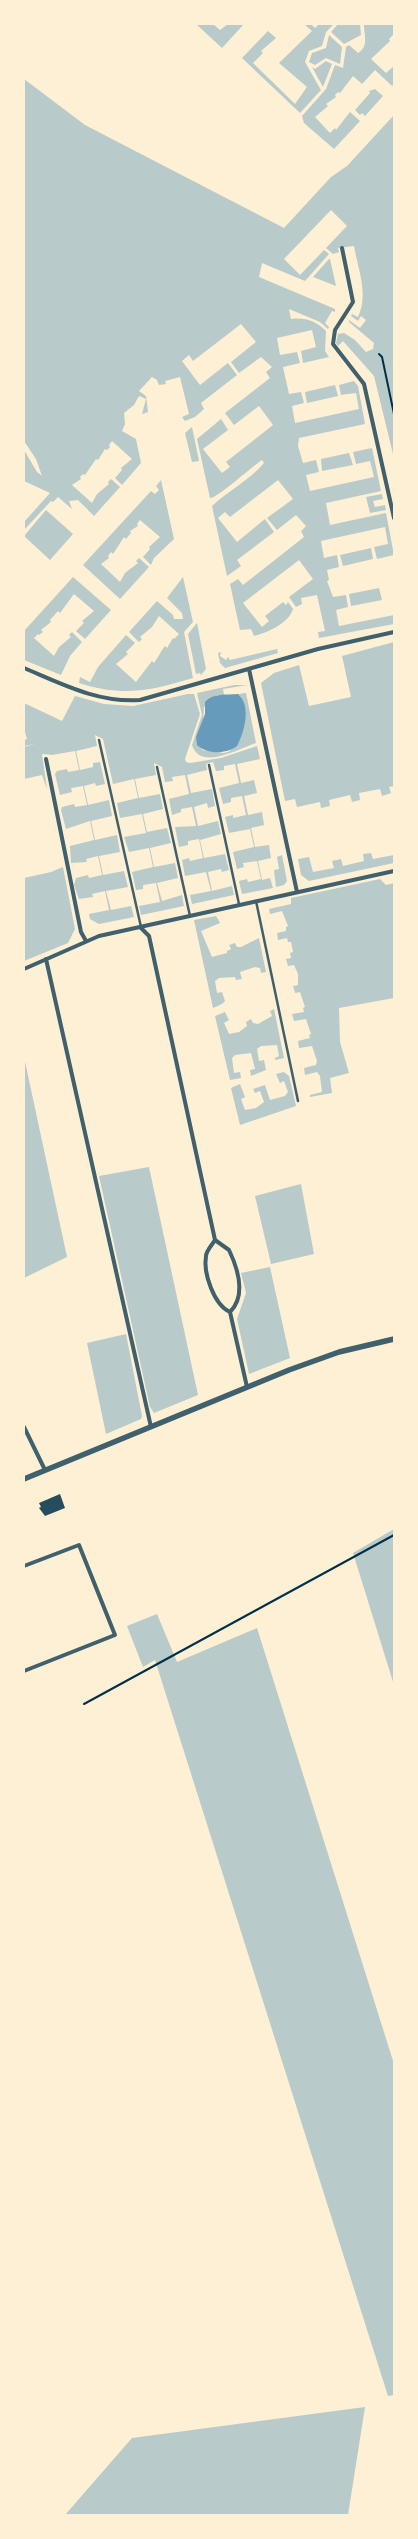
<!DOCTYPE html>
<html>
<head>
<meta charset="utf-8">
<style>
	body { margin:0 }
	#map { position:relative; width:418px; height:2539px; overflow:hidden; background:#fdf0d5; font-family:Karla,sans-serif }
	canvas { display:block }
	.frame { position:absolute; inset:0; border:25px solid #fdf0d5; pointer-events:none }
</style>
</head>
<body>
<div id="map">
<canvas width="418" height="2539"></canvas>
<div class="frame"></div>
</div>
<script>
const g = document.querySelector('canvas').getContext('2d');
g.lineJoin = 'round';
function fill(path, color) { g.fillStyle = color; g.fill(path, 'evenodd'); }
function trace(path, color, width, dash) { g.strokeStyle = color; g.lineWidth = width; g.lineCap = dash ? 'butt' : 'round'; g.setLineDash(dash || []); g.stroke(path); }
const green = new Path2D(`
	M196 24H213L220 30 228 24H244L222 48Z
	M304 24H311L315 28 319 24H334L326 32 322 46 309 51 305 62 321 90 300 113 242 58 268 31 276 38 261 51 263 53 253 63 295 104 307 87 279 63 312 31Z
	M338 24H360L361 35 344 44 331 32Z
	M364 24H394V34L389 39 390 41 371 59 386 73 394 66V84L392 86 375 70 362 84 353 76 340 93 338 92 335 95 336 97 326 104 328 106 315 117 330 133 335 128 336 130 350 112 360 121 334 149 304 123 302 116 326 89 335 65 343 68 346 47 349 45 358 53C369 47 364 35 364 24Z
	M329 35 342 47 340 64 326 58 315 65 309 62 312 53 326 48Z
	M326 61 332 64 323 87 312 67 315 69Z
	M24 79 85 125 284 228 331 177 347 166 394 115V458L374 376 343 341 338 346 336 343 338 334 344 333 355 340 366 352 373 349 374 343 349 322V320L360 328 366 320 361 316 358 321 351 316 352 314 358 317C369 295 358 269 354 246L338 248 339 252 333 254 326 248 347 226 331 210 284 259 300 275 324 250 329 254 305 281 262 263 259 277 335 309V312L332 311 325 323 329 327 328 329 320 322 289 309 291 319C305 317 316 321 326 331L325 351 329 357 303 363 301 351 316 347 312 330 277 338 280 355 297 352 300 363 283 367 289 394 301 392 304 403 292 406 295 423 359 409 356 393 341 395 339 385 354 381 358 386 365 424 299 438 298 446 303 463 316 460 319 472 306 475 310 491 374 477 370 461 356 464 353 452 372 448 381 491 326 503 330 525 386 513 394 555 377 559 374 547 388 544 385 527 321 541 324 558 337 555 339 567 327 570 329 580 327 581 333 597 346 595 348 607 336 610 339 626 394 615V624L319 638 318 632 325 631 317 595 301 598 302 604 296 607 289 597 313 579 299 560 243 603 262 627 269 621 265 616 283 602 286 605 288 602 293 609C289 623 267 633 254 636L251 629 240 630 230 584 238 579 243 585 304 537 301 531 306 526 296 515 277 530 267 518 293 499 278 480 230 517 225 512 218 518 237 542 265 519 274 532 237 560 241 566 227 576 212 506C228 491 250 480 264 463L262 460C251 467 218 498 210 498L197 439 221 419 228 430 203 449 222 473 230 467 226 462 273 425 259 406 234 425 225 413 270 378 266 372 272 367 261 357 239 373 231 362 256 342 241 324 193 361 189 355 182 361 200 385 228 363 237 375 201 403 204 409 195 417 185 421 182 417 189 414 180 377 165 381 166 384 159 385 157 380 152 377 139 391 146 396 148 412 142 414 146 399 139 396 134 405 124 413 125 424 122 431 136 439 141 463 122 485 115 478 122 470 121 468 132 459 112 441 109 445 110 447 107 450 105 449 98 460 96 459 85 475 83 474 80 477 81 479 72 485 92 503 97 494 109 484 108 482 111 479 120 487 94 516 78 500 69 501 72 509 58 497 53 502 51 501 24 530V522L50 493 24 481V450L37 472 42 476 36 459 24 441Z
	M375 89 383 96 365 116 362 113 360 115 355 110 370 93 369 91Z
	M329 259H330L336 286 313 277Z
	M335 385 338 396 307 403 305 392Z
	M192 427 199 461 192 462 185 433Z
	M349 453 353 465 322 471 321 459Z
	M161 480 174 539 154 558 151 565 143 557 150 549 149 547 160 537 140 520 137 524 138 526 130 531 131 533 126 539 124 537 113 554 111 552 108 556 109 558 101 564 120 582 125 573 138 563 136 561 139 558 149 567 120 599 83 565 151 491 155 494 159 490 156 486Z
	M382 494 383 499 373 501 375 507 385 505 386 510 370 513 366 497Z
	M46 510 73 534 50 560 24 536Z
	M371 548 373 559 343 566 340 555Z
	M73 577 111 610 85 639 76 631 84 623 82 621 94 611 74 594 60 613 58 611 50 620 51 622 41 630 43 632 39 635 38 634 34 638 54 656 59 647 71 637 69 635 72 632 82 642 70 656 61 675 24 660V631Z
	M183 577 193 622 184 632 193 678C150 691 123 697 79 683L80 677 90 682 98 667 126 635 135 643 126 652 128 654 116 664 136 682 152 661 154 663C159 656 160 652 165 646L167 648 173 638 174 639 179 634 159 616 152 627 140 637 142 639 139 642 129 632 157 601 173 615 174 619H183L182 613 167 598Z
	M379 588 382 600 351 606 349 594Z
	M197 623 206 669 201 675 200 673 196 674 188 634Z
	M394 642V786L389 787 391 793 382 796 380 789 359 793 360 800 352 802 350 795 329 800 330 806 321 808 320 802 297 807 295 799 285 801 261 683 274 673 299 665 309 706 351 697 342 656Z
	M277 649 278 653 225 668 220 663 218 653 221 652 220 656 226 660 228 657 230 660Z
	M234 685H247L223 689 224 695H217L204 707 203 723 196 737 202 750 224 753 230 751 241 697 238 694 246 693 256 743C238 749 200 771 192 745L202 715 197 693Z
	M188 694H194L200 714 185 759 186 762 190 763 221 758 257 746 260 759 237 764 241 783 254 780 257 793 244 796 248 815 262 812 264 825 251 828 255 847 269 845 271 858 258 861 262 880 270 878 273 888 242 894 239 881 247 879 248 882 261 879 257 861 243 863 244 867 237 869 233 852 254 847 250 829 229 833 225 817 233 815V818L246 815 242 796 231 798V802L223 804 219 788 239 783 235 764 224 766V770L216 771 213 762 206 764 207 770 187 775 191 793 212 789 215 806 208 808 207 803 194 807 198 826 218 821 221 834 200 840 204 858 225 854 229 870 222 872 221 869 208 872 212 891 232 886 234 895 192 904 190 895 211 891 206 872 185 876 182 860 189 858 190 861 203 858 199 839 188 841V845L179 847 175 827 196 826 192 807 181 809V812L172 815 169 799 189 794 185 775 172 777 173 781 165 782 162 767 154 763 156 775 135 779 139 798 160 794 163 809 143 814 147 832 167 828 171 843 150 848 154 867 175 863 178 878 157 883 162 901 182 895 184 906 141 915 139 906 160 902 156 883 143 885V889L136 890 132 872 153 867 149 848 129 852 124 837 146 833 142 814 120 818 117 803 138 798 134 779 113 784 103 739 95 735 97 746 76 751 80 770 93 767V763L100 762 105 784 96 786 95 783 84 786 88 805 109 800 112 816 91 821 95 840 117 835 120 852 99 856 103 875 124 871 128 887 106 891 111 910 131 906 134 917 99 924 90 919 89 914 109 910 105 891 92 894 93 897 79 899 74 885 76 878 88 875 89 878 102 875 98 856 86 859 87 862 71 863 70 846 94 840 90 821 66 829 61 810 62 807 74 804 75 807 87 805 83 786 71 788 72 792 60 795 55 774 57 771 67 769 68 772 79 770 75 751 52 755 42 754 47 789 42 775 24 779V747L35 744 24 746V740L27 739 24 729V703L62 721 75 696 104 704 133 706Z
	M371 853 373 859 394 855V863L309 881 301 875 298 859 309 857 313 872 334 868 332 861 341 859 343 866 364 861 363 854Z
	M282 855 287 881 284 885 276 887 274 870 279 869 277 857Z
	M63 867 75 929 68 943 24 961V878L51 872Z
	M380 879 386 885 394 883V998L339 1008 340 1042 349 1073 330 1078 332 1093 310 1097V1095L322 1092 320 1076 317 1072 305 1075 304 1068 316 1065 317 1061 312 1046 299 1048 298 1041 310 1038 309 1035 311 1034 306 1019 294 1021 292 1014 304 1012 303 1008 305 1007 300 992 295 993 293 986 298 985V974L294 965 288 966 286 959 291 958 290 953 293 952 291 942H288L287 938 278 940 277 933 286 931V927L288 926 282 911 270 914 269 909 291 904V898Z
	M216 916 220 923 201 931 212 957 227 953V951L231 949 229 945 235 943 237 947H241L259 938 266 972 261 973 260 968 255 967 240 972 242 979 236 980 235 977 219 978 215 981 217 993 222 992 225 1001 222 1004 213 1008 194 920Z
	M274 1009 284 1058 275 1060V1058L279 1056 277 1045 261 1046 257 1049 259 1061 264 1060 266 1070 251 1076 250 1070 255 1069 251 1053 235 1055 232 1058 234 1073 240 1072 241 1078 230 1080 215 1016 225 1012 229 1020 224 1023 229 1034 239 1032 247 1026 246 1022 251 1019 253 1023 258 1024 272 1016 270 1011Z
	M24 1057 67 1257 24 1278Z
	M284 1072 289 1076 296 1106 240 1125 231 1088 240 1084 245 1097 241 1099 245 1110 256 1108 264 1102 260 1091 255 1093 253 1089 265 1085 270 1100 285 1096 288 1092 284 1081 280 1083 276 1074Z
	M149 1167 198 1395 154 1413 150 1407 99 1176Z
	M301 1184 314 1254 271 1264 255 1196Z
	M270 1267 290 1358 249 1374 237 1319 246 1293 241 1273Z
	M126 1334 142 1416 141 1419 106 1434 87 1343Z
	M394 1529V1685L353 1553Z
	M157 1614 177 1662 257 1628 394 2064V2395L388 2396 155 1660 143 1667 127 1626Z
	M365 2407 348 2515H65L132 2438Z`);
const water = new Path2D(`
	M238 694C252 706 244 733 237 746 226 754 208 755 197 745L196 737 205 714V702C213 693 226 695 238 694Z`);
const building = new Path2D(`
	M60 1494 65 1508 45 1516 39 1508 41 1507 39 1503Z`);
const path = new Path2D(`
	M379 354 382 357 394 414
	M84 1704 394 1535`);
const service = new Path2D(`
	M99 740 141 927
	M209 765 239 904
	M157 767 190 916
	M256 901 298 1101`);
const minor = new Path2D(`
	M342 248 353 302 335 330 333 344 364 384 394 518
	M24 668C62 684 98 703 140 700L318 649 394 632
	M249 669 297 892
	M46 759 81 932 86 941
	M141 928 149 936 215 1240 229 1250C238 1269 246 1296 230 1312L247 1387
	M46 959 151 1427
	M24 969 99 936 394 871
	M215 1240C212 1245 206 1251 206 1256 203 1273 214 1305 230 1312
	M24 1427 45 1470
	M24 1566 79 1545 115 1635 24 1671`);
const tertiary = new Path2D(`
	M24 1479 289 1370 339 1352 394 1339`);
fill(green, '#b9caca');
fill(water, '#669bbc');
fill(building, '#264d5e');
trace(path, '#003049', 2);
trace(service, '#3f606c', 2.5);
trace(minor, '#3f606c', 4);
trace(tertiary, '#3f606c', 5.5);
</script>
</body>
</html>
